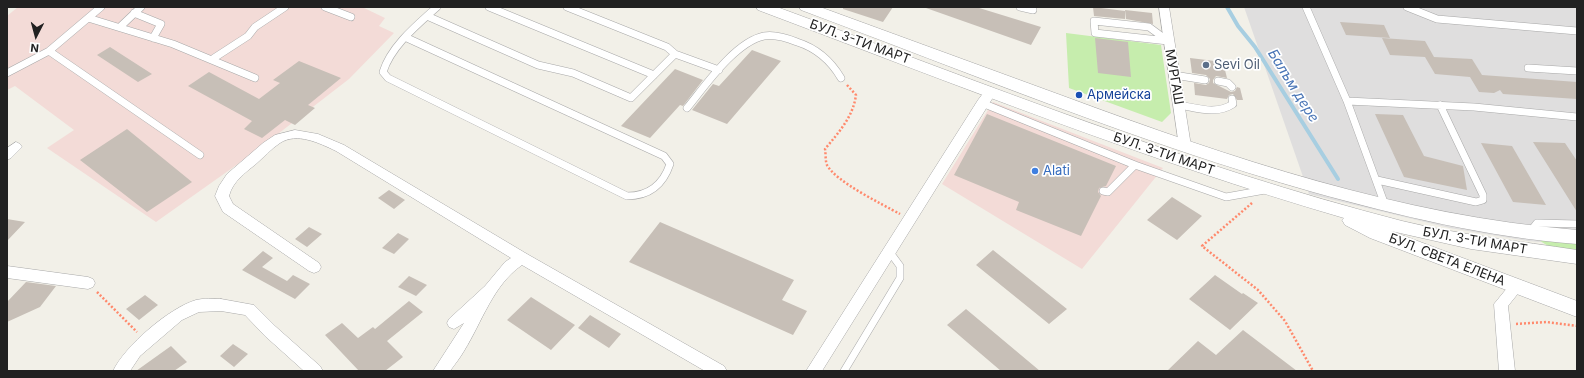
<!DOCTYPE html>
<html>
<head>
<meta charset="utf-8">
<style>
	body { margin:0 }
	#map { position:relative; width:1584px; height:378px; overflow:hidden; background:#f2f0e8; font-family:Inter,sans-serif }
	canvas { display:block }
	.frame { position:absolute; inset:0; border:8px solid #212121; pointer-events:none }
	.north { position:absolute; left:16px; top:16px; width:40px; height:40px; -webkit-text-stroke:3px #fff; paint-order:stroke; rotate:186deg; font-size:11px; font-weight:700; line-height:16px; text-align:center; color:#212121 }
	.north::after { content:''; display:block; margin:auto; width:14px; height:18px; background:#212121; clip-path:polygon(50% 0,100% 100%,50% 72%,0 100%) }
</style>
</head>
<body>
<div id="map">
<canvas width="1584" height="378"></canvas>
<div class="frame"></div>
<div class="north">N</div>
</div>
<script>
const g = document.querySelector('canvas').getContext('2d');
g.lineJoin = 'round';
function fill(path, color) { g.fillStyle = color; g.fill(path, 'evenodd'); }
function trace(path, color, width, dash) { g.strokeStyle = color; g.lineWidth = width; g.lineCap = dash ? 'butt' : 'round'; g.setLineDash(dash || []); g.stroke(path); }
function write(font, color, halo, rows, align = 'center') {
  g.font = font + ' Inter,sans-serif'; g.lineWidth = 3.5; g.setLineDash([]); g.textBaseline = 'middle'; g.strokeStyle = halo; g.fillStyle = color; for (const [text, x, y, turn = 0] of rows) {
    g.save(); g.translate(x, y); g.rotate((+turn || 0) * Math.PI / 180); g.textAlign = isNaN(turn) ? turn : align; if (halo) g.strokeText(text, 0, 0); g.fillText(text, 0, 0); g.restore();
  }
}
const residential = new Path2D(`
	M1244 7H1577V245L1528 241 1450 228 1309 194Z`);
const commercial = new Path2D(`
	M18 7H362L385 18 379 26 394 33 349 79 252 154 156 222 47 148 74 130 15 86 7 90V16Z
	M993 102 1163 168 1082 269 942 184Z`);
const grass = new Path2D(`
	M1066 33 1161 45 1171 113 1162 122 1069 88Z
	M1526 232 1577 236V257L1564 256Z`);
const stream = new Path2D(`
	M1227 7 1238 26 1255 47 1338 179`);
const building = new Path2D(`
	M843 7H893L883 22 843 9Z
	M926 7H976L1041 27 1031 45 926 8Z
	M1093 7 1125 11V19L1094 16Z
	M1125 10 1152 13 1153 24 1126 19Z
	M1340 22 1384 25 1390 38 1346 35Z
	M1095 38 1128 42 1131 77 1098 73Z
	M1382 38 1425 41 1434 57 1472 59 1482 75 1577 82V99L1503 94 1500 90 1494 93 1479 92 1470 77 1435 74 1425 57 1390 55Z
	M110 47 152 74 138 82 97 55Z
	M752 50 781 61 727 124 692 110 713 84 719 86Z
	M1190 58 1223 62 1227 78 1216 76 1213 80V83L1231 92 1235 91 1237 87 1240 88 1243 100H1237L1233 94 1229 95 1227 99 1195 95 1194 83 1206 85 1209 83 1210 79 1206 75 1192 73Z
	M299 61 341 78 308 105 315 108 295 125 285 120 262 138 244 129 252 121 188 86 209 72 259 99 280 83 273 80Z
	M675 69 703 80 683 106 680 105 650 138 621 126Z
	M987 114 1116 166 1106 186 1099 188 1098 192 1101 196 1081 236 1016 210 1019 202 954 175Z
	M1375 114 1403 115 1424 156 1463 166 1467 190 1404 177Z
	M127 129 192 182 147 212 80 160Z
	M1533 142 1565 143 1577 161V212Z
	M1481 143 1512 146 1546 205 1513 202Z
	M389 190 405 200 394 209 378 198Z
	M1172 197 1202 216 1177 240 1147 220Z
	M7 219 25 222 7 241Z
	M660 222 794 280 782 300 807 311 793 335 629 262Z
	M309 227 322 234 307 247 295 239Z
	M398 233 409 239 394 254 382 248Z
	M993 250 1067 309 1049 324 976 265Z
	M263 251 273 258 262 267 287 281 293 275 310 284 295 299 242 270Z
	M1215 275 1242 294 1243 293 1258 303 1230 330 1189 299Z
	M409 276 427 285 416 296 398 287Z
	M26 282 56 286 40 307 7 322V302Z
	M145 295 158 305 139 320 126 309Z
	M531 297 575 325 551 350 507 320Z
	M409 301 423 312 387 341 403 357 385 371H359L325 335 342 323 358 338 373 327 375 329Z
	M966 309 1040 371H1001L947 325Z
	M590 315 621 334 609 348 578 328Z
	M1243 330 1297 371H1167L1198 341 1216 355Z
	M233 344 248 354 234 367 220 356Z
	M171 346 187 362 174 371H136Z`);
const path = new Path2D(`
	M847 85 856 95C853 117 839 132 825 149 826 154 825 160 827 165 836 182 882 204 900 214
	M1252 203 1202 246 1258 290 1285 321 1313 371
	M97 292 137 332
	M1516 324 1547 322 1577 326`);
const service = new Path2D(`
	M101 7 49 51 200 155
	M325 7 351 17
	M489 7 654 75
	M1020 7 1033 10
	M1306 7 1347 101 1385 205
	M1407 7 1437 19 1577 31
	M134 13 161 24 153 38
	M427 16 538 65 573 73 631 98 675 54 667 47 567 7
	M88 18 173 44 255 78
	M1094 21 1149 27 1168 41 1095 33Z
	M121 26 141 7
	M407 38 664 156 670 164C663 185 649 196 627 196L388 78 383 72C391 46 417 25 437 7
	M675 54 719 70
	M214 58 248 36 255 27 285 7
	M1528 68 1577 71
	M7 73 49 51
	M1174 75 1205 80
	M1218 81 1228 83 1232 87
	M1347 101 1474 107 1577 117
	M982 103 1135 165 1226 197 1265 190
	M1179 105C1197 108 1217 115 1233 104L1232 99
	M687 108C705 86 735 42 764 36 775 34 787 38 797 42 816 48 831 61 841 78
	M1377 180 1476 202 1483 200V195L1440 105
	M1103 191 1108 192 1135 165
	M1530 232 1537 223 1577 224
	M844 371 900 278V266L889 251`);
const minor = new Path2D(`
	M1159 7H1169L1191 146 1189 149H1181L1179 146Z
	M991 87 997 91 822 371H806L978 100 987 88Z
	M295 130 318 134 344 145 527 254 724 366 727 371H705L522 265C493 285 482 322 464 351 460 358 455 364 450 371H433L464 323 454 329 449 327 447 323 449 319 485 286 505 262 511 258 336 151C319 143 297 132 280 143 271 149 264 157 256 164 245 173 233 181 229 196L233 204 319 263 321 267 319 271 314 273 309 271 223 212 215 196 219 186 227 174 263 143 275 135Z
	M16 142 20 144 22 147 11 158 7 160V148Z
	M7 266 88 277 93 279 95 283 93 287 88 289 7 278Z
	M1517 280 1522 282 1524 286 1508 306 1515 371H1499L1494 304 1512 282Z
	M221 299 254 305 275 326 320 366 323 371H304L265 336 245 315 221 311 199 312 182 320 140 356 130 371H113C125 346 169 308 196 300 204 298 213 299 221 299Z`);
const tertiary = new Path2D(`
	M756 7H777C983 83 1189 166 1402 221 1460 235 1519 241 1577 250V264L1471 249 1391 231 1577 301V317L1370 238 1345 225 1342 220 1344 218C1145 160 952 83 758 10Z
	M799 7H820C902 37 984 67 1066 97 1231 158 1401 216 1577 230V244C1487 237 1400 216 1313 192 1139 143 970 73 801 10Z`);
const markers = [
	[1206,65,4,"#5c6f8a"],
	[1079,95,4,"#1a4fb4"],
	[1035,171,4,"#3f7fe0"]
];
const streetNames = [
	["БУЛ. 3-ТИ МАРТ",860,42,20],
	["МУРГАШ",1174,77,80],
	["БУЛ. 3-ТИ МАРТ",1164,154,19],
	["БУЛ. 3-ТИ МАРТ",1475,241,10],
	["БУЛ. СВЕТА ЕЛЕНА",1447,260,21]
];
const serviceNames = [
	["Sevi Oil",1214,65]
];
const transitNames = [
	["Армейска",1087,95]
];
const shopNames = [
	["Alati",1043,171]
];
const waterNames = [
	["Балъм дере",1293,86,58]
];
fill(residential, '#dfdede');
fill(commercial, '#f3dbd7');
fill(grass, '#c6edad');
trace(stream, '#a7cee1', 4);
fill(building, '#c7bfb7');
trace(service, '#a8a8a8', 8);
trace(minor, '#a8a8a8', 1);
trace(tertiary, '#a8a8a8', 1);
trace(path, '#ff896c', 2.5, [2, 2]);
trace(service, '#fff', 7);
fill(minor, '#fff');
fill(tertiary, '#fff');
for (const [x, y, r, color] of markers) { const dot = new Path2D(); dot.arc(x, y, r, 0, 2 * Math.PI); g.fillStyle = color; g.fill(dot); trace(dot, '#fff', 1.5); }
write('13px', '#212121', '#fff', streetNames);
write('13px', '#4e5e75', '#fff', serviceNames, 'left');
write('13px', '#164399', '#fff', transitNames, 'left');
write('13px', '#366cbe', '#fff', shopNames, 'left');
write('italic 14px', '#4975b6', '#fff', waterNames);
</script>
</body>
</html>
